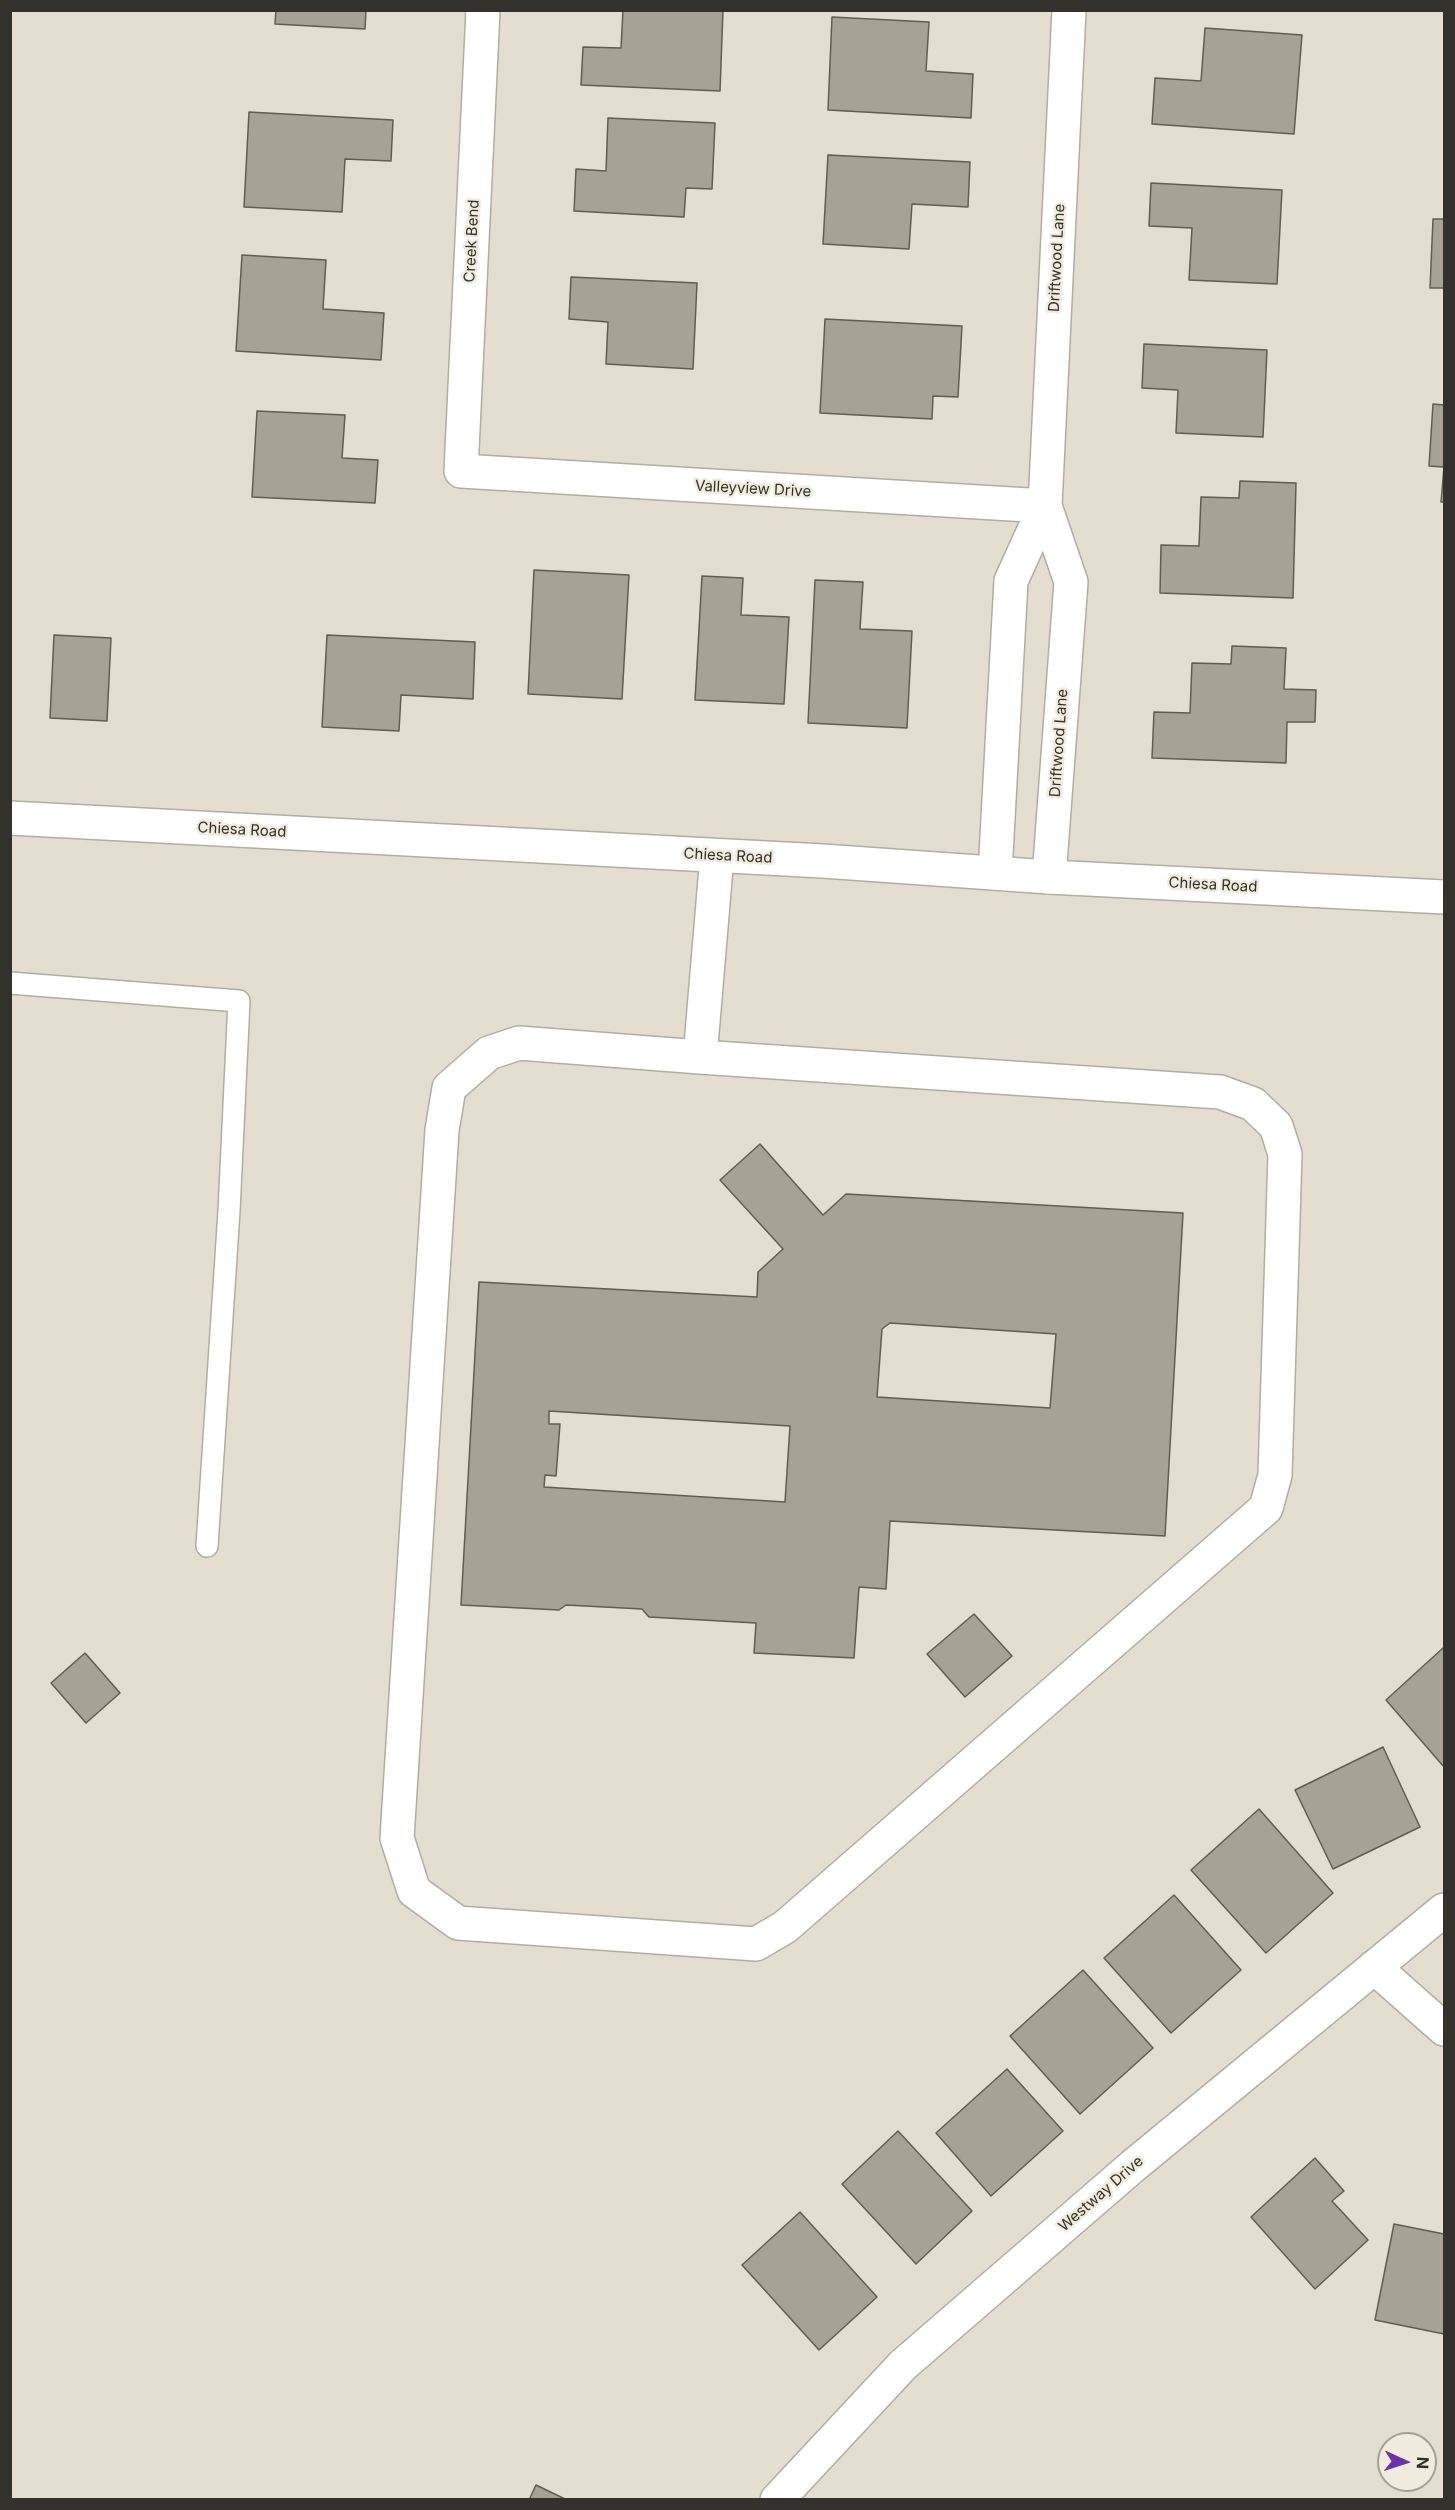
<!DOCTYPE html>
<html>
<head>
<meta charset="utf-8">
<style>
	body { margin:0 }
	#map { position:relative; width:1455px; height:2510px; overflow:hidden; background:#e4ded0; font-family:Inter,sans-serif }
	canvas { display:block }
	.frame { position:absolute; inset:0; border:12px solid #33312b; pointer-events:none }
	.north { position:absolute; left:1377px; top:2432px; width:60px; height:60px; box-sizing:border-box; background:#f1ecdd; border:2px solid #a5a196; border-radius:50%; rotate:93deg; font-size:16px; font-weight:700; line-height:24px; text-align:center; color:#33312b }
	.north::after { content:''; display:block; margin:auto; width:21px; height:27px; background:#6a33aa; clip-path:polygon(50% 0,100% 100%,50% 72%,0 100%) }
</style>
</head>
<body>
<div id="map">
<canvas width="1455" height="2510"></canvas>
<div class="frame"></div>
<div class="north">N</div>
</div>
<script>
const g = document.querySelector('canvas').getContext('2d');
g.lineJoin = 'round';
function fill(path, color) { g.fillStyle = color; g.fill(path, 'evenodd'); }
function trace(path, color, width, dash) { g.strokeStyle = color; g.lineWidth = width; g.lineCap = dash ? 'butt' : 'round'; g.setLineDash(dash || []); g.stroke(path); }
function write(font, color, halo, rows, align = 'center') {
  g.font = font + ' Inter,sans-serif'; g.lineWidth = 5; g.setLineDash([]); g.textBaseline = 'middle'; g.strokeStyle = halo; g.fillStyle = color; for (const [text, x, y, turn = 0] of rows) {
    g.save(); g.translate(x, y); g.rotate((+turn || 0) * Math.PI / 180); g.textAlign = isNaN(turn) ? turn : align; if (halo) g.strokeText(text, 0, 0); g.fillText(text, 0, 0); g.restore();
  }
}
const building = new Path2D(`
	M276 10H366L365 29 275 24Z
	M623 10H723L720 91 581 85 583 47 621 48Z
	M832 17 929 22 926 71 973 74 971 118 828 110Z
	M1205 28 1302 35 1294 134 1152 124 1155 78 1201 81Z
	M249 112 393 120 391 161 345 159 342 212 244 207Z
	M608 118 715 123 712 189 686 188 684 217 574 211 576 169 606 171Z
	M828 155 970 162 968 207 912 204 909 249 823 244Z
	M1151 183 1282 190 1277 284 1189 280 1192 228 1149 226Z
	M1433 219H1444V288H1430Z
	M242 255 326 260 323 309 384 313 381 360 236 351Z
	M571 277 697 283 693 369 606 364 608 322 569 319Z
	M825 319 962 326 958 397 933 396 932 419 820 413Z
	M1144 344 1267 350 1263 437 1176 433 1178 390 1142 388Z
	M1433 404 1444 405V502H1441L1444 467 1429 466Z
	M257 411 345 415 342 458 378 460 375 503 252 497Z
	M1240 481 1296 483 1293 598 1160 593 1161 545 1199 546 1201 497 1239 498Z
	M534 570 629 575 622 699 528 694Z
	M702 576 743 578 741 615 789 617 784 704 695 700Z
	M815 580 863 582 860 629 912 631 907 728 808 723Z
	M54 635 111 638 107 721 50 718Z
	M327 635 475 642 473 699 401 695 399 731 322 727Z
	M1232 646 1286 648 1284 689 1316 690 1315 722H1287L1286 763 1152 758 1154 712 1190 713 1192 663 1231 664Z
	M760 1144 823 1215 846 1194 1183 1213 1165 1536 890 1521 886 1589 859 1587 854 1658 754 1653 756 1623 649 1617 642 1609 566 1605 559 1610 461 1605 479 1282 757 1297 758 1272 783 1249 720 1180ZM890 1323 1056 1334 1050 1408 877 1397 882 1329ZM549 1411 790 1426 785 1502 544 1487 545 1475 556 1476 560 1424H549Z
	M974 1614 1012 1656 965 1697 927 1654Z
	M1443 1648 1444 1650V1767L1386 1700Z
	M85 1653 120 1693 86 1723 51 1683Z
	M1383 1747 1420 1827 1333 1869 1295 1790Z
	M1259 1809 1333 1893 1266 1953 1191 1870Z
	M1174 1895 1241 1970 1171 2033 1104 1958Z
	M1083 1970 1153 2048 1080 2114 1010 2036Z
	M1007 2069 1063 2131 991 2196 936 2133Z
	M898 2131 972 2211 916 2264 842 2184Z
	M1315 2158 1344 2191 1332 2201 1368 2240 1315 2289 1251 2217Z
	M800 2212 877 2297 819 2350 742 2265Z
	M1394 2224 1444 2234V2334L1375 2320Z
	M536 2485 567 2500H529Z`);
const lane = new Path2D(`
	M10 983 239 1001 229 1211 207 1546`);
const street = new Path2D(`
	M483 10 461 471 1045 506 1069 10
	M995 873 1011 581 1045 506 1071 582 1049 877
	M700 1057 1220 1092 1253 1104 1276 1126 1285 1154 1275 1475 1266 1508 785 1927 756 1944 458 1923 414 1891 397 1838 442 1130 449 1088 489 1053 519 1043 700 1057 717 856
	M1374 1967 1444 2029
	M777 2500 903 2365 1133 2166 1444 1910`);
const secondary = new Path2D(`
	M10 818 823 861 1049 877 1444 897`);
const streetNames = [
	["Creek Bend",472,241,-87],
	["Driftwood Lane",1057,258,-87],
	["Valleyview Drive",753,489,3],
	["Driftwood Lane",1059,743,-86],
	["Chiesa Road",242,830,3],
	["Chiesa Road",728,856,3],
	["Chiesa Road",1213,885,3],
	["Westway Drive",1101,2194,-41]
];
fill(building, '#a7a294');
trace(building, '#615d50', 1.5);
trace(lane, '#b3ada0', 24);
trace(street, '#b3ada0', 36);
trace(secondary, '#b3ada0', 36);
trace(lane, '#fff', 21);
trace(street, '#fff', 33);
trace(secondary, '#fff', 33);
write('15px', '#33312b', '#f1ecdd', streetNames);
</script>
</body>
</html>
